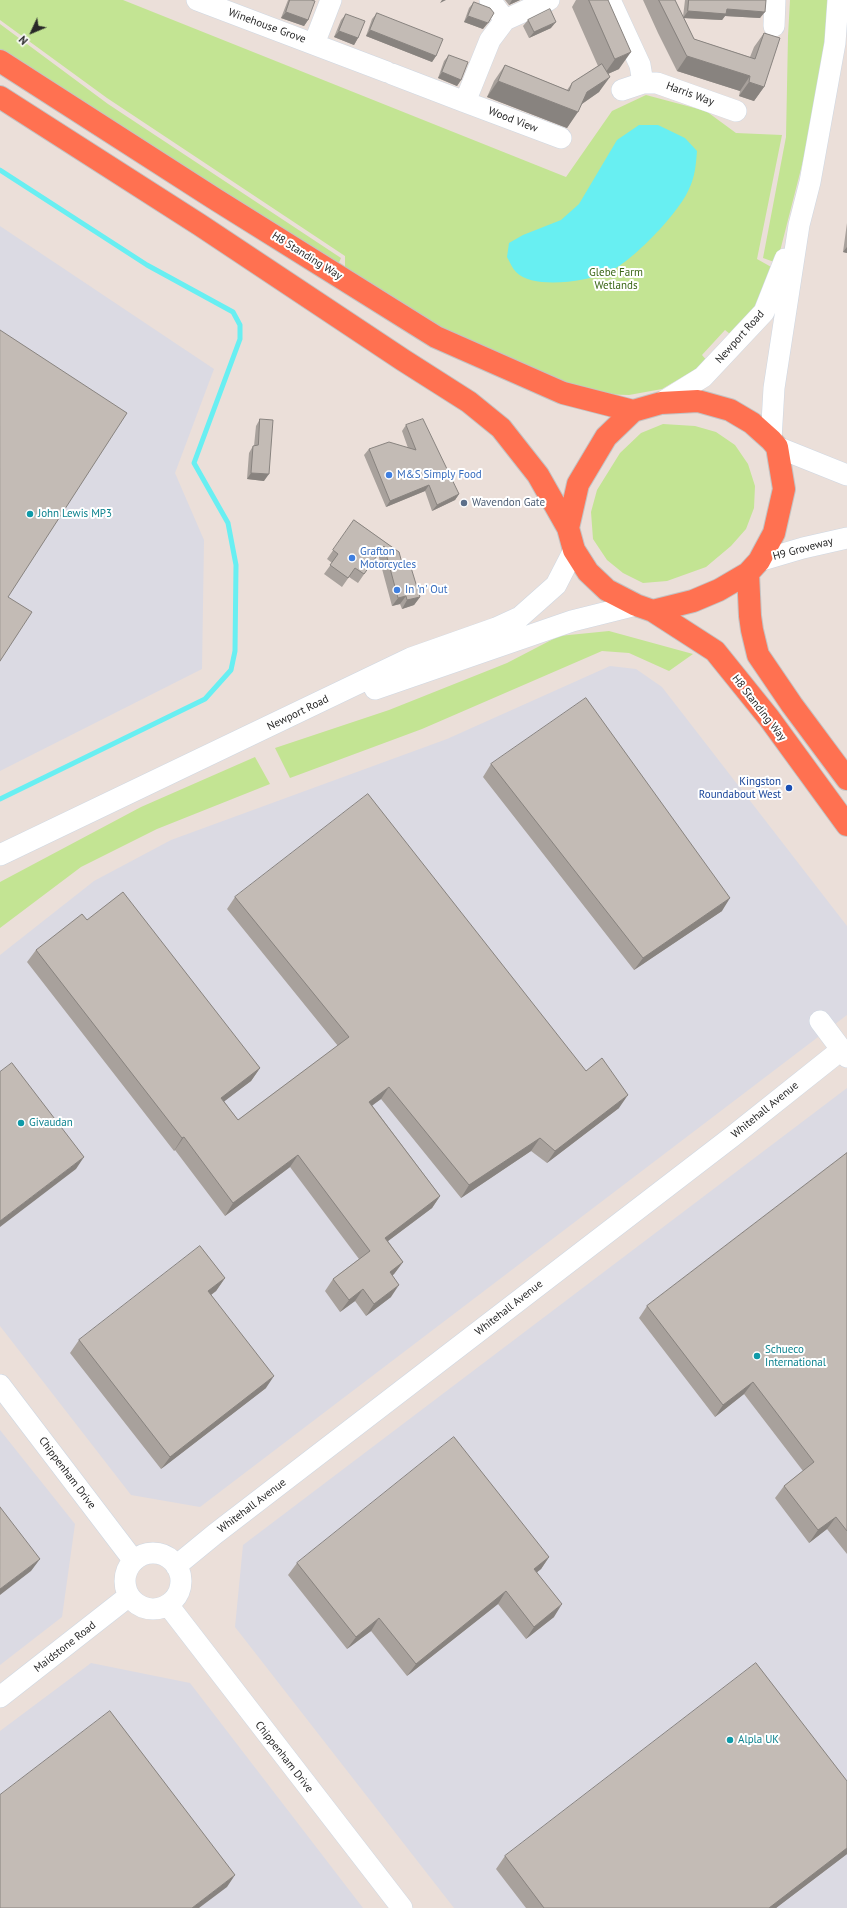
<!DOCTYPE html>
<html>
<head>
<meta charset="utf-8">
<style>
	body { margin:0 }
	#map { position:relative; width:847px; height:1908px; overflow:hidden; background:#ebdfd9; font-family:"PT Sans",sans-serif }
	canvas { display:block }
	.north { position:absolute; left:12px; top:12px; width:40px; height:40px; -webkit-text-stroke:3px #fff; paint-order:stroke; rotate:226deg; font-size:11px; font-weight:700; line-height:16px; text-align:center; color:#282828 }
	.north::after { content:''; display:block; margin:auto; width:14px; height:18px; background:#282828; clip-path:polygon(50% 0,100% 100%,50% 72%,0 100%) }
</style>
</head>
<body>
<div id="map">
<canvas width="847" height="1908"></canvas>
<div class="north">N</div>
</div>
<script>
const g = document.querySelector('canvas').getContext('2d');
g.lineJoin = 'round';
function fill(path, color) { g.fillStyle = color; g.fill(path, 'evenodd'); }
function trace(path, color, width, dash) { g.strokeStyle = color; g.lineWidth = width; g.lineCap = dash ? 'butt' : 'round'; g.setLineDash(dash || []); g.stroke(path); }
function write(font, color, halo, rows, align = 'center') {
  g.font = font + ' "PT Sans",sans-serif'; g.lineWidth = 4; g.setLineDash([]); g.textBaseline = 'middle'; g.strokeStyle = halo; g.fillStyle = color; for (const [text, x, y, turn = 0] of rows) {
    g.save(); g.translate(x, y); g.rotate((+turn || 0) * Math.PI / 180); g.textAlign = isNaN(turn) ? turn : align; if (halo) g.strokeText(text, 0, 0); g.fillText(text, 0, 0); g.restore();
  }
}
const industrial = new Path2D(`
	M0 226 214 369 175 473 204 540 202 669 0 771Z
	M610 666 636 669 662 687 847 926V1015L200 1507 131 1495 0 1326V955L94 881 171 840 447 739Z
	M847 1088V1908H454L235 1627 243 1545Z
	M0 1430 75 1524 62 1617 0 1665Z
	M91 1663 190 1683 363 1908H0V1731Z`);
const green = new Path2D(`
	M0 0H123L566 177 612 111 646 95 706 111 736 133 782 135 757 259 773 268 758 311 735 338 725 330 702 355 708 362 662 389 629 395 595 394 527 369 447 332 345 272V256L107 98 0 20Z
	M790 0H832L816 110 777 263 763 258 786 137 788 36Z
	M0 24 108 104 341 258 337 267 0 52Z
	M663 424 695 426 716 432 735 445 748 464 755 486 754 508 746 529 731 546 706 567 667 581 643 583 623 573 607 560 593 539 591 512 597 490 620 453 641 433Z
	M609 631 693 654 669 671 629 653 602 651 422 729 290 778 275 748 389 710 507 663 559 636Z
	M255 757 270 784 157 829 81 867 0 928V882L141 807Z`);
const water = new Path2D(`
	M639 125H658L685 138 697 151C696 164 695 177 689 189 679 213 631 263 607 273 586 281 534 290 516 272 512 268 510 262 507 257L509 243 523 235 561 220 579 204 617 140Z`);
const stream = new Path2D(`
	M0 170 147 265 233 312 240 325V339L194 463 228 523 236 565 235 651 231 670 205 699 0 799`);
const minor = new Path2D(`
	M197 0 387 72
	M490 0 505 20
	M610 0 640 65 643 83
	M774 26 775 0
	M314 44 331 0
	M392 74 465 102 490 40 505 20 549 0
	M622 90 643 83H657L736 111
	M465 102 561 138
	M661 403 703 377 764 312 785 259
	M771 440 774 388 799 225 810 182 835 43 838 0
	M777 447 847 475
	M759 561 803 548 847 538
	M375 689 572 621 636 605
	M0 855 411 658 496 628 520 617 556 585 574 550
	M820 1021 847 1057
	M0 1385 134 1561
	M125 1581a28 28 0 1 1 56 0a28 28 0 1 1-56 0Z
	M176 1566 215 1534 733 1136 841 1050
	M168 1605 402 1908
	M0 1697 129 1596`);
const highway = new Path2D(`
	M0 61 215 199 436 337 563 393 633 411
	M0 97 200 225 403 360 469 402 501 428 538 475 568 528
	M698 401 730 410 752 423 771 440 777 447 784 489 774 533 759 561 748 573 719 590 693 601 653 611 636 605 607 590 588 572 574 550 568 528 578 484 606 437 633 411 661 403Z
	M748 573 750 616 752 630 758 655 792 705 847 779
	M653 611 715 651 769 718 847 825`);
const wall = new Path2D(`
	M288 0H311L308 20 304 26 281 18Z
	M505 0H520L509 5Z
	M576 0H608L619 69 608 74 599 92 582 104 567 128 487 97 494 81 505 65 567 90 572 83 598 66 572 7Z
	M643 0H675L683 17 685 0H766L760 18 725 16 722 20 684 18 694 39 750 57 754 47 764 33V87L754 101 739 96 740 91 677 71 658 33Z
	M474 2 483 29 464 22 469 8Z
	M377 13 436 56 432 62 366 36 372 19Z
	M346 14 358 38 354 45 334 37 341 20Z
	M528 20 551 28 529 38 523 26Z
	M449 55 461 80 457 86 438 78 444 61Z
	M847 223V253L843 252Z
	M260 419 264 481 247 479 249 453 253 446H254L256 426Z
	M406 425 459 494 455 500 432 511 425 491 386 507 364 455 369 449 408 448 402 431Z
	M354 520 399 552 402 563 420 597 414 605 402 609 400 604 392 606 378 554 358 583 349 577 342 587 324 574 332 563 327 559Z
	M491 764 722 911 634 970 483 777Z
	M235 897 586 1071 619 1108 547 1163 531 1151 461 1198 381 1099 372 1105 440 1196 432 1208 388 1241 403 1262 394 1274 392 1276 391 1297 366 1316 355 1301 340 1312 325 1291 333 1279 359 1259 290 1167 225 1216 175 1150 174 1151 27 962 36 950 87 920 260 1068 251 1081 224 1101 238 1120 338 1046 227 909Z
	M847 1153V1554L827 1529 809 1543 775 1498 784 1486 803 1471 744 1394 715 1417 639 1318 647 1306Z
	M225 1278 216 1291 211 1295 266 1388 161 1469 70 1353 79 1340Z
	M549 1557 541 1569 537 1572 554 1617 526 1639 498 1604 407 1676 371 1631 347 1649 288 1575 297 1563Z
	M847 1781V1854L776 1908H526L496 1869 505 1856Z`);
const shadedWall = new Path2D(`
	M442 0H446L440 3Z
	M512 0H520L509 5Z
	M727 9 765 12 760 18 725 16 722 20 683 18 688 11Z
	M286 12 308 20 304 26 281 18Z
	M468 16 488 23 483 29 464 22Z
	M556 22 551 28 529 38 534 32Z
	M370 30 436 56 432 62 366 36Z
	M339 31 358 38 354 45 334 37Z
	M631 52 619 69 603 76 615 59Z
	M687 56 750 76 740 91 677 71Z
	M442 72 461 80 457 86 438 78Z
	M610 77 599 92 576 108 587 92Z
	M498 81 578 112 567 128 487 97Z
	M749 82 764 87 754 101 739 96Z
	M847 247V253L843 252Z
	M251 473 269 474 264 481 247 479Z
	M429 485 425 491 386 507 390 501Z
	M459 494 455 500 432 511 437 505Z
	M406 596 400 604 392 606 398 598Z
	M420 597 414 605 402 609 407 600Z
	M730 898 722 911 634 970 643 958Z
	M260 1068 251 1081 213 1110 221 1098Z
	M389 1087 381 1099 361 1114 369 1102Z
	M628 1095 619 1108 547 1163 555 1151Z
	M184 1137 175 1150 174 1151 182 1138Z
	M540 1138 531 1151 461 1198 469 1185Z
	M298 1155 290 1167 225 1216 233 1203Z
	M84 1157 76 1169 0 1227V1221Z
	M440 1196 432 1208 376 1250 385 1238Z
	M403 1262 394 1274 381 1284 390 1272Z
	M225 1278 216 1291 200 1303 208 1291Z
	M399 1285 391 1297 366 1316 374 1304Z
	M363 1289 355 1301 340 1312 349 1300Z
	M274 1376 266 1388 161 1469 170 1457Z
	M753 1382 744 1394 715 1417 723 1405Z
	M836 1517 827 1529 809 1543 818 1530Z
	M549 1557 541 1569 526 1581 534 1569Z
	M40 1559 31 1571 0 1595V1589Z
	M506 1591 498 1604 407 1676 416 1664Z
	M562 1604 554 1617 526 1639 534 1627Z
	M379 1618 371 1631 347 1649 356 1637Z
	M847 1848V1854L776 1908H769Z
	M235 1875 227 1887 199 1908H192Z`);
const building = new Path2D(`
	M290 0H311L315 1 308 20 286 12Z
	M589 0H608L631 52 615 59Z
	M659 0H675L694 39 755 59 764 33 780 38 764 87 749 82 750 76 687 56Z
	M689 0H766L765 12 727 9 726 14 688 11Z
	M474 2 490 8 494 13 488 23 468 16Z
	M550 9 556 22 534 32 528 20Z
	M377 13 443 39 436 56 370 30Z
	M346 14 365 21 358 38 339 31Z
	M449 55 468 62 461 80 442 72Z
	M602 64 610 77 587 92 578 112 498 81 505 65 569 91 572 83Z
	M0 330 127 413 8 597 32 612 0 661Z
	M260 419 273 420 269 474 251 473 253 446 258 445Z
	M423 419 459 494 437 505 429 485 390 501 369 449 389 442 416 450 406 425Z
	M354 520 399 552 402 563 409 561 420 597 407 600 406 596 398 598 384 546 364 574 355 568 348 578 330 565 338 554 333 550Z
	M586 698 730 898 643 958 491 764Z
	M368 794 586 1071 602 1058 628 1095 555 1151 540 1138 469 1185 389 1087 369 1102 440 1196 385 1238 403 1262 390 1272 399 1285 374 1304 363 1289 349 1300 333 1279 370 1251 298 1155 233 1203 184 1137 182 1138 36 950 82 914 87 920 123 892 260 1068 221 1098 238 1120 349 1037 235 897Z
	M12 1063 84 1157 0 1221V1072Z
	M847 1153V1531L836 1517 818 1530 784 1486 814 1462 753 1382 723 1405 647 1306Z
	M200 1246 225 1278 208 1291 274 1376 170 1457 79 1340Z
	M454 1437 549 1557 534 1569 562 1604 534 1627 506 1591 416 1664 379 1618 356 1637 297 1563Z
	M0 1507 40 1559 0 1589Z
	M756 1663 847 1781V1848L769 1908H544L505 1856Z
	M110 1711 235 1875 192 1908H0V1795Z`);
const markers = [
	[389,475,4,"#3f7fe0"],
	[464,503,4,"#5c6f8a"],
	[30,514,4,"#0f9aa8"],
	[352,558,4,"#3f7fe0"],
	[397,590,4,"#3f7fe0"],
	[789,788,4,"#1a4fb4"],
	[21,1123,4,"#0f9aa8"],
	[757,1356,4,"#0f9aa8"],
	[730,1740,4,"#0f9aa8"]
];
const streetNames = [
	["Winehouse Grove",267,26,20],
	["Harris Way",690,94,20],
	["Wood View",513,120,21],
	["H8 Standing Way",307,256,32],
	["Newport Road",740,337,-48],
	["H9 Groveway",803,549,-15],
	["H8 Standing Way",759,708,52],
	["Newport Road",298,713,-26],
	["Whitehall Avenue",765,1110,-39],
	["Whitehall Avenue",509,1308,-38],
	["Chippenham Drive",67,1473,53],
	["Whitehall Avenue",252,1506,-37],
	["Maidstone Road",65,1647,-38],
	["Chippenham Drive",284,1757,52]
];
const parkNames = [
	["Glebe Farm",616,273],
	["Wetlands",616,286]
];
const shopNames = [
	["M&S Simply Food",397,475],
	["Grafton",360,552],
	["Motorcycles",360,565],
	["In 'n' Out",405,590]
];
const serviceNames = [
	["Wavendon Gate",472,503]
];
const cultureNames = [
	["John Lewis MP3",38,514],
	["Givaudan",29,1123],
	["Schueco",765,1350],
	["International",765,1363],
	["Alpla UK",738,1740]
];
const transitNames = [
	["Kingston",781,782],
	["Roundabout West",781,795]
];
fill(industrial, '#dbdae3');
fill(green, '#c3e493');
fill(water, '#68eff2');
trace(stream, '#68eff2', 5);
trace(minor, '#ced7e2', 22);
trace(highway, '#c3c3c3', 24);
trace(minor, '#fff', 21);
trace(highway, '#ff7151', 22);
fill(wall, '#a8a19c');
fill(shadedWall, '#88837f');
fill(building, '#c3bbb5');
trace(building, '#88837f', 1);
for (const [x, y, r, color] of markers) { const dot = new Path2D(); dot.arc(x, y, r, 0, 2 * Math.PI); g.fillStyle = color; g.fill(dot); trace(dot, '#fff', 1.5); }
write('11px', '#282828', '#fff', streetNames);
write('11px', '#3b6717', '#fff', parkNames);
write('11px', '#366cbe', '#fff', shopNames, 'left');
write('11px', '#4e5e75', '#fff', serviceNames, 'left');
write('11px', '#0d838f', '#fff', cultureNames, 'left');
write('11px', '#164399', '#fff', transitNames, 'right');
</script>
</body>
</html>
